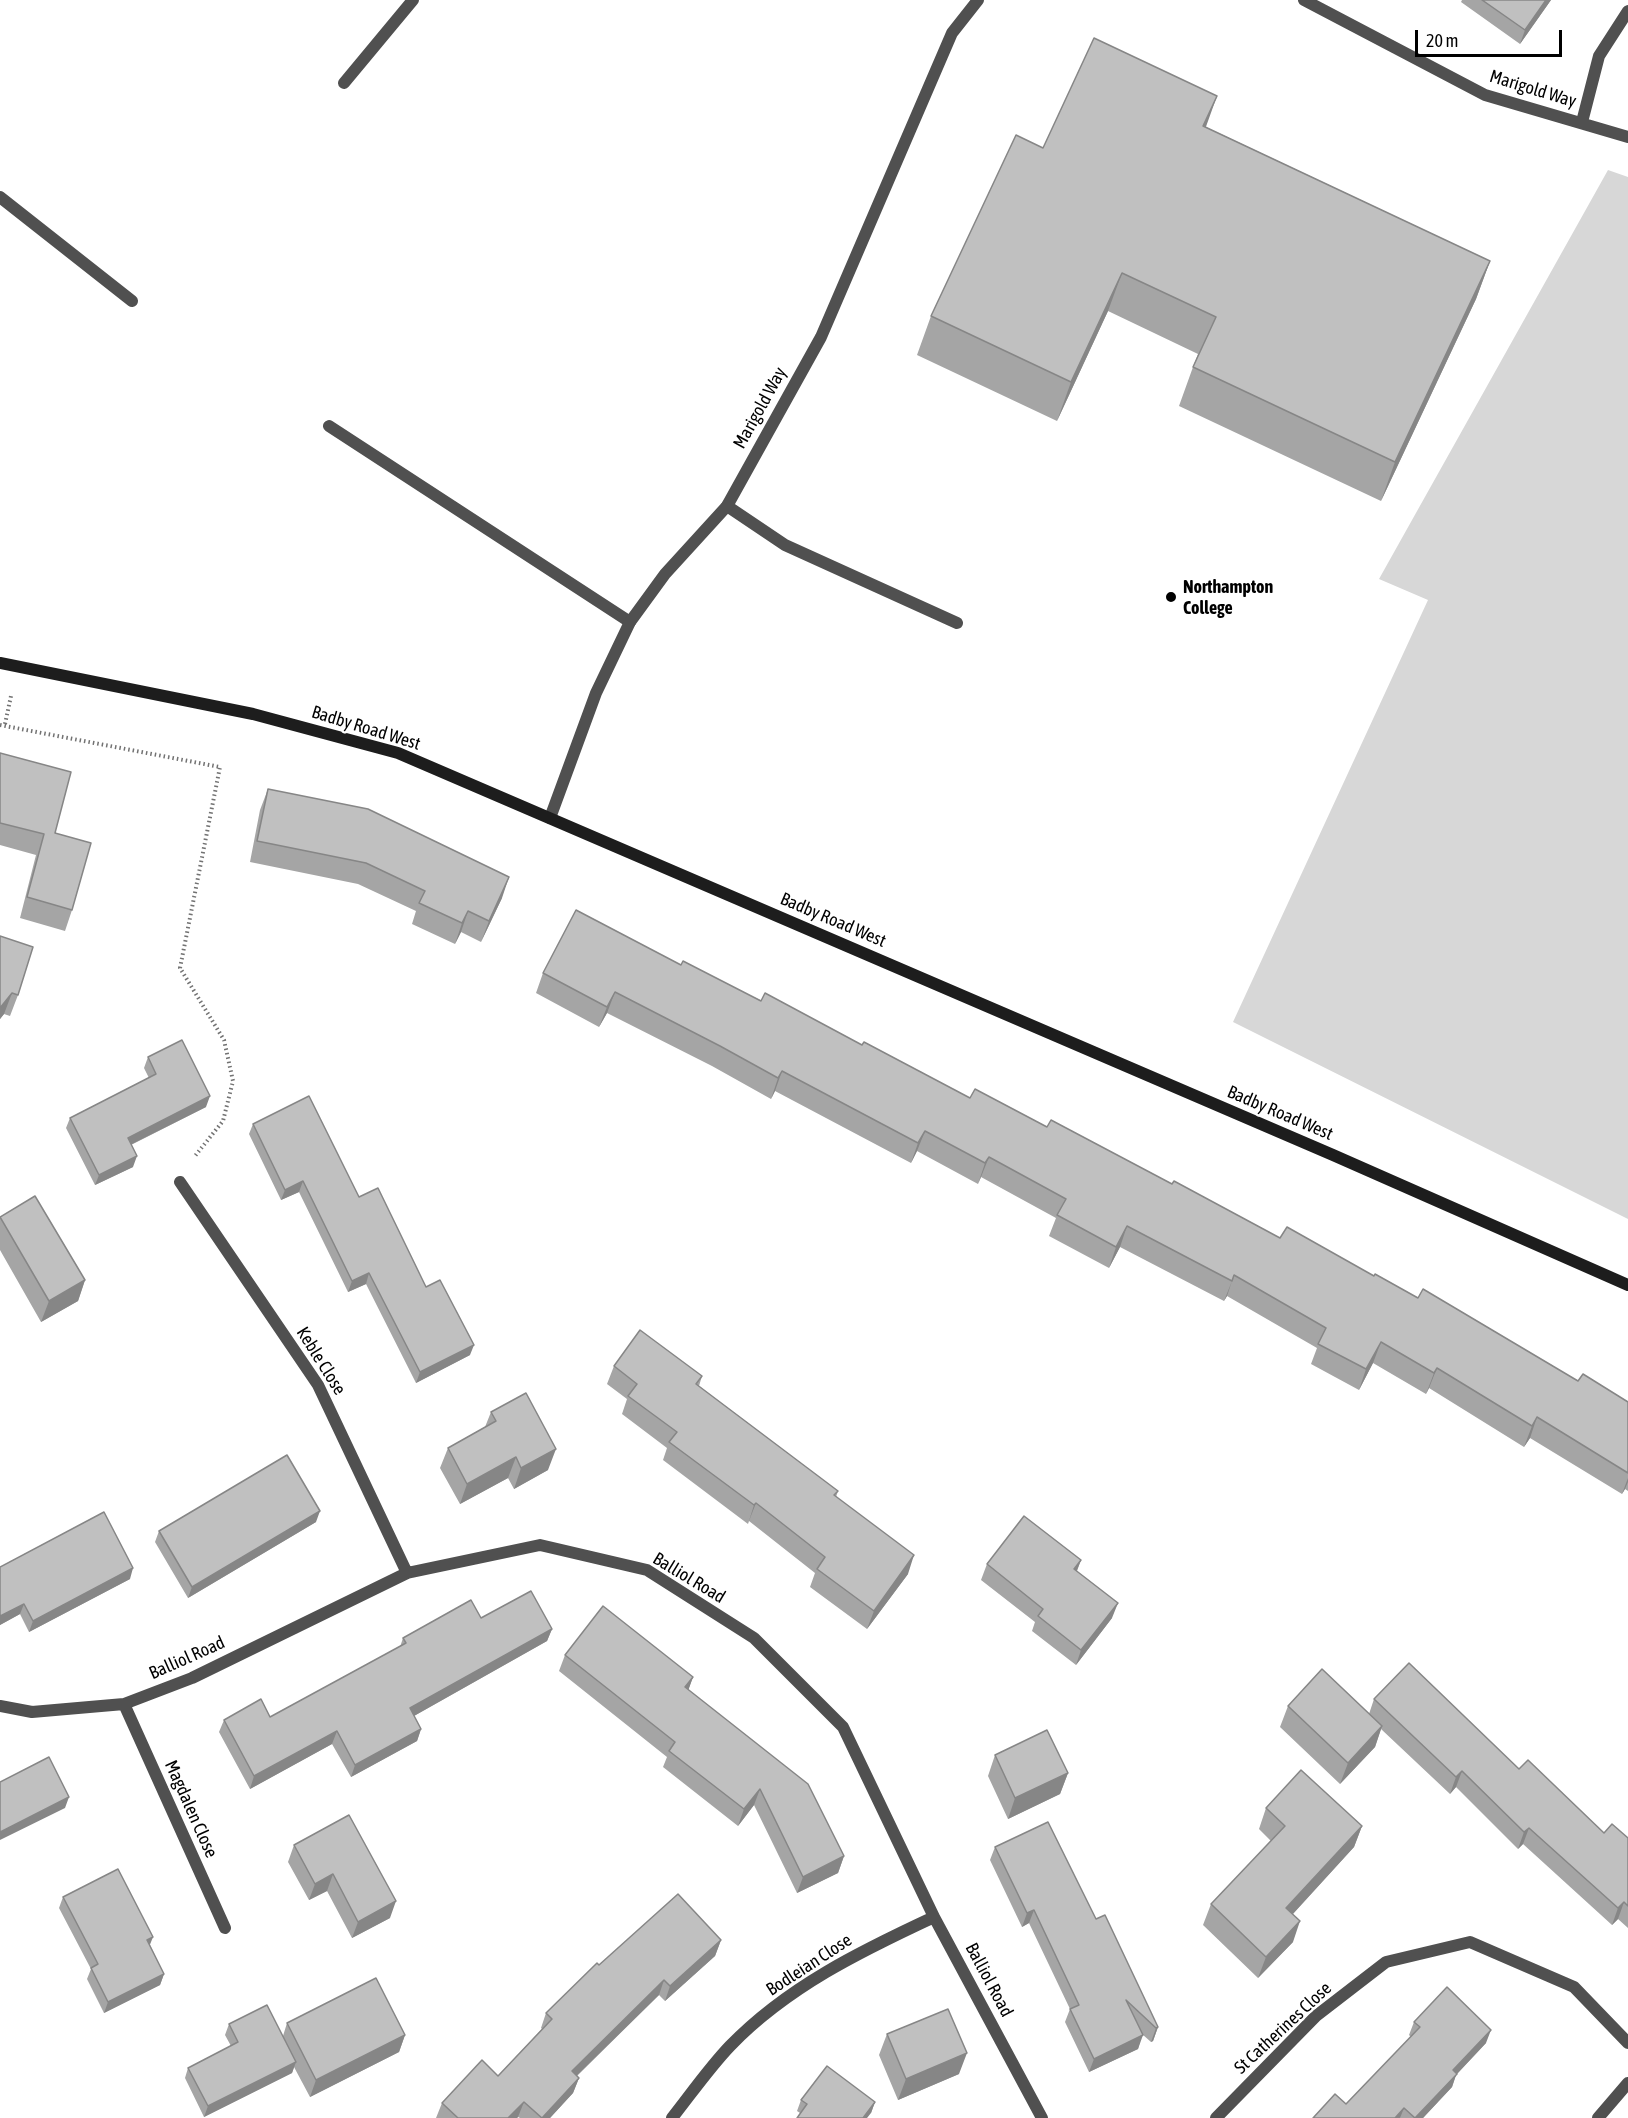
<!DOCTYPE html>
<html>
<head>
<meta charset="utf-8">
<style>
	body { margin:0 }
	#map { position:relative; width:1628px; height:2118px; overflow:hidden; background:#fff; font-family:"Asap Condensed",sans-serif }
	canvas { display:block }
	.scale { position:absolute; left:1415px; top:30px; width:147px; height:27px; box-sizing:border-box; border:3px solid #000; border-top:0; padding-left:8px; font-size:18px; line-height:21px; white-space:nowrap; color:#000; -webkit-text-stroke:4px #fff; paint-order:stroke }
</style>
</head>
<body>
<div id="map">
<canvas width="1628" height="2118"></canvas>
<div class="scale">20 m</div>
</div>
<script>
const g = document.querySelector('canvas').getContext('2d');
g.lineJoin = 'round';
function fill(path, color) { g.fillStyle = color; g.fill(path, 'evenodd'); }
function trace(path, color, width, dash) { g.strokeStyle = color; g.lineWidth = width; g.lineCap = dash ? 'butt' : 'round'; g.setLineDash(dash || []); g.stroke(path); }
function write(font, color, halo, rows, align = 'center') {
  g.font = font + ' "Asap Condensed",sans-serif'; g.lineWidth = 4.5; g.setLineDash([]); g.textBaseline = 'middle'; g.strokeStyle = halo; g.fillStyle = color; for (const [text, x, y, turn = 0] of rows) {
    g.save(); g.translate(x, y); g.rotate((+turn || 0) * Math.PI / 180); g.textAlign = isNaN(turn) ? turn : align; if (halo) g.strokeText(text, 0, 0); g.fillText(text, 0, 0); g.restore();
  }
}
const green = new Path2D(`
	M1608 170 1628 177V1219L1233 1022 1428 600 1379 579Z`);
const path = new Path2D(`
	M5 724 11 696
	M0 725 220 767 180 968 224 1040 233 1081 223 1121 195 1156`);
const lane = new Path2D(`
	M0 197 132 301
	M329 426 630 622
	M727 506 785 545 957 623
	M1598 2118 1628 2083`);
const street = new Path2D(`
	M1304 0 1485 95 1628 137
	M344 83 413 0
	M1582 122 1599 56 1628 11
	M550 818 596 693 630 622 665 574 727 506 821 337 952 33 978 0
	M180 1182 318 1385 407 1573
	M124 1704 225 1928
	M0 1706 32 1712 124 1704 192 1678 407 1573 540 1545 647 1570 754 1638 843 1727 934 1917 1042 2118
	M672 2118C691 2094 709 2068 730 2046 787 1987 861 1951 934 1917
	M1216 2118 1316 2016 1386 1962 1470 1942 1574 1987 1628 2043`);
const secondary = new Path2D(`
	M0 663 253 714 398 753 1333 1155 1628 1285`);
const wall = new Path2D(`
	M1462 0H1551L1520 44 1461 2Z
	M1206 127 1490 261 1476 299 1381 501 1179 406 1193 367 1198 354 1108 311 1057 421 917 355 931 316 1043 148Z
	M0 753 55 833 72 910 65 931 20 918 36 855 0 845Z
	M268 789 502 898 481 942 461 932 455 944 412 924 416 911 358 884 250 862 260 810Z
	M0 936 18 995 10 1016 4 1014 0 1019Z
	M681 965 862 1045 970 1098 1047 1127 1172 1184 1280 1238 1374 1276 1418 1298 1578 1381 1628 1402V1491L1625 1489 1622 1494 1530 1438 1524 1447 1429 1388 1426 1394 1373 1363 1359 1390 1311 1364 1317 1348 1227 1296 1224 1301 1120 1247 1109 1268 1049 1236 1056 1218 981 1177 978 1184 917 1151 911 1163 775 1091 771 1099 712 1066 607 1013 599 1027 536 993 543 973Z
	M148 1057 206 1107 131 1145 133 1167 95 1185 66 1128 70 1118 149 1078 144 1068Z
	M253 1124 359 1197 426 1287 470 1355 416 1383 366 1284 348 1292 299 1192 281 1200 249 1134Z
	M0 1217 85 1280 78 1301 41 1322 0 1250Z
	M614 1366 702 1376 699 1386 838 1491 836 1497 908 1574 867 1629 810 1587 815 1573 749 1521 748 1524 663 1460 667 1448 622 1414 627 1399 607 1384Z
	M491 1412 548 1470 514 1489 508 1478 460 1504 440 1468 448 1448 485 1427Z
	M316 1522 188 1598 155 1542 159 1531Z
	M1081 1560 1077 1571 1112 1618 1076 1665 1032 1631 1035 1622 981 1580 987 1564Z
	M0 1567 130 1579 29 1632 20 1614 0 1625Z
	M481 1618 552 1629 547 1641 414 1716 421 1729 417 1741 351 1777 332 1744 250 1789 219 1732 224 1720 270 1717 400 1647 403 1638Z
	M565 1655 693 1677 688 1690 844 1856 838 1873 797 1893 754 1805 738 1826 663 1767 667 1757 559 1671Z
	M1374 1699 1519 1769 1604 1833 1628 1838V1928L1618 1919 1612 1925 1523 1844 1518 1849 1456 1787 1450 1794 1381 1729 1375 1747 1340 1784 1280 1727 1288 1706 1369 1714Z
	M995 1755 1068 1773 1060 1794 1008 1819 988 1776Z
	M1266 1808 1362 1826 1354 1847 1293 1914V1942L1258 1978 1203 1925 1211 1904 1271 1841 1259 1829Z
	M294 1845 390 1918 352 1938 327 1891 309 1900 288 1862Z
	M995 1847 1096 1919 1158 2027 1153 2041 1151 2042 1142 2034 1138 2049 1089 2072 1065 2022 1070 2009 1029 1923 1022 1927 990 1860Z
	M63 1897 150 1945 164 1974 160 1985 104 2013 87 1979 91 1969 59 1908Z
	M721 1940 715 1956 665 2001 659 1995 577 2076 579 2078 573 2093 550 2118H520L518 2117 517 2118H436L442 2103 498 2076 542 2029 541 2028 546 2013 599 1965Z
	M1414 2022 1486 2043 1456 2075 1452 2087 1423 2118H1313L1346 2104 1411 2037 1409 2035Z
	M287 2023 405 2035 399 2052 310 2097 294 2067 292 2073 204 2117 185 2078 188 2068 231 2046 225 2035 229 2024 283 2036Z
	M887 2034 959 2074 898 2100 879 2055Z
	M801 2100 875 2102 871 2113H800L797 2111Z`);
const shadedWall = new Path2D(`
	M1546 0H1551L1520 44 1525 30Z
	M1217 96 1203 135V126Z
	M1490 261 1476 299 1381 501 1395 462Z
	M1122 273 1108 311 1057 421 1071 382Z
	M509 877 502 898 481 942 489 921Z
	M468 911 461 932 455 944 462 923Z
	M615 992 607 1013 599 1027 607 1007Z
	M12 993 4 1014 0 1019V1008Z
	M782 1071 775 1091 771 1099 778 1078Z
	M210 1096 206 1107 124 1148 128 1138Z
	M925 1131 917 1151 911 1163 918 1143Z
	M137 1156 133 1167 95 1185 99 1175Z
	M989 1157 981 1177 978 1184 985 1163Z
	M303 1181 299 1192 281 1200 285 1190Z
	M1127 1226 1120 1247 1109 1268 1116 1247Z
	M369 1273 366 1284 348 1292 352 1281Z
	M1234 1275 1227 1296 1224 1301 1232 1281Z
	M85 1280 78 1301 41 1322 49 1301Z
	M1381 1342 1373 1363 1359 1390 1366 1369Z
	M474 1345 470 1355 416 1383 420 1372Z
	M1437 1368 1429 1388 1426 1394 1434 1373Z
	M1537 1417 1530 1438 1524 1447 1532 1426Z
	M556 1449 548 1470 514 1489 521 1468Z
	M516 1457 508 1478 460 1504 467 1484Z
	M1628 1478V1482L1625 1489 1622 1494Z
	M756 1503 749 1521 748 1524 754 1505Z
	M320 1511 316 1522 188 1598 192 1587Z
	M914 1555 908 1574 867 1629 874 1611Z
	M1081 1560 1075 1575 1074 1569Z
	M133 1568 130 1579 29 1632 33 1621Z
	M1118 1603 1112 1618 1076 1665 1081 1650Z
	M24 1604 20 1614 0 1625V1616Z
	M552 1629 547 1641 405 1721 410 1708Z
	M693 1677 687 1694 685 1687Z
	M1382 1726 1375 1747 1340 1784 1348 1763Z
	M421 1729 417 1741 351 1777 355 1765Z
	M337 1731 332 1744 250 1789 254 1776Z
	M1462 1771 1456 1787 1450 1794 1456 1777Z
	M1068 1773 1060 1794 1008 1819 1015 1798Z
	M760 1789 754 1805 738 1826 744 1809Z
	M69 1797 65 1808 0 1840V1832Z
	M1362 1826 1354 1847 1279 1929 1286 1908Z
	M1529 1828 1523 1844 1518 1849 1524 1832Z
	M844 1856 838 1873 797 1893 803 1877Z
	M333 1874 327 1891 309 1900 315 1884Z
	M396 1901 390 1918 352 1938 358 1922Z
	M1624 1902 1618 1919 1612 1925 1618 1908Z
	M1034 1910 1029 1923 1022 1927 1027 1913Z
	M1300 1921 1293 1942 1258 1978 1266 1957Z
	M153 1937 149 1947 147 1940Z
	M721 1940 715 1956 665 2001 670 1986Z
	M164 1974 160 1985 104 2013 108 2002Z
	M664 1980 659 1995 566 2086 572 2071Z
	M1158 2027 1153 2041 1151 2042 1156 2028Z
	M1491 2030 1486 2043 1456 2075 1452 2087 1423 2118H1415L1453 2070Z
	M405 2035 399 2052 310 2097 316 2080Z
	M1143 2035 1138 2049 1089 2072 1094 2059Z
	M967 2053 959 2074 898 2100 906 2079Z
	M296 2062 292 2073 204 2117 208 2106Z
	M579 2078 573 2093 550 2118H542Z
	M524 2102 518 2117 517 2118H508Z
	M875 2102 871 2113 867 2118H863Z
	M1404 2108 1400 2118H1395Z`);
const building = new Path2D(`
	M1482 0H1546L1525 30Z
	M1094 38 1217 96 1203 126 1490 261 1395 462 1193 367 1216 317 1122 273 1071 382 931 316 1016 135 1043 148Z
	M0 753 71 772 55 833 91 843 72 910 27 897 44 834 0 823Z
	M268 789 368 809 509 877 489 921 468 911 462 923 419 903 425 891 366 863 257 841Z
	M576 910 681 965 683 961 761 1001 765 993 862 1045 864 1042 970 1098 975 1089 1047 1127 1051 1120 1172 1184 1174 1181 1280 1238 1287 1227 1374 1276 1375 1274 1418 1298 1423 1289 1578 1381 1583 1374 1628 1402V1473L1537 1417 1532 1426 1437 1368 1434 1373 1381 1342 1366 1369 1318 1344 1326 1328 1234 1275 1232 1281 1127 1226 1116 1247 1057 1215 1066 1199 989 1157 985 1163 925 1131 918 1143 782 1071 778 1078 720 1046 615 992 607 1007 543 973Z
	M0 936 33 947 18 995 12 993 0 1008Z
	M182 1040 210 1096 128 1138 137 1156 99 1175 70 1118 156 1074 148 1057Z
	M309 1096 359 1197 378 1188 426 1287 440 1280 474 1345 420 1372 369 1273 352 1281 303 1181 285 1190 253 1124Z
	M35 1196 85 1280 49 1301 0 1217Z
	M640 1330 702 1376 696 1384 838 1491 834 1495 914 1555 874 1611 817 1569 825 1557 756 1503 754 1505 669 1442 677 1432 628 1396 637 1384 614 1366Z
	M526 1393 556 1449 521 1468 516 1457 467 1484 448 1448 496 1421 491 1412Z
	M287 1455 320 1511 192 1587 159 1531Z
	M104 1512 133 1568 33 1621 24 1604 0 1616V1567Z
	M1024 1516 1081 1560 1074 1569 1118 1603 1081 1650 1038 1616 1043 1609 987 1564Z
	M531 1591 552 1629 410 1708 421 1729 355 1765 337 1731 254 1776 224 1720 261 1699 270 1717 406 1643 403 1638 471 1600 481 1618Z
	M603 1606 693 1677 685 1687 808 1784 844 1856 803 1877 760 1789 744 1809 669 1751 675 1742 565 1655Z
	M1409 1663 1519 1769 1528 1760 1604 1833 1612 1824 1628 1838V1906L1624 1902 1618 1908 1529 1828 1524 1832 1462 1771 1456 1777 1374 1699Z
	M1322 1669 1382 1726 1348 1763 1288 1706Z
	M1047 1730 1068 1773 1015 1798 995 1755Z
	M49 1757 69 1797 0 1832V1782Z
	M1301 1770 1362 1826 1286 1908 1300 1921 1266 1957 1211 1904 1285 1826 1266 1808Z
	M349 1815 396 1901 358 1922 333 1874 315 1884 294 1845Z
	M1048 1822 1096 1919 1105 1915 1158 2027 1156 2028 1126 2000 1143 2035 1094 2059 1070 2009 1079 2005 1034 1910 1027 1913 995 1847Z
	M118 1869 153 1937 147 1940 164 1974 108 2002 91 1968 98 1964 63 1897Z
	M678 1894 721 1940 670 1986 664 1980 572 2071 579 2078 542 2118 524 2102 508 2118H458L442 2103 482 2060 498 2076 552 2019 546 2013 597 1963 599 1965Z
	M376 1978 405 2035 316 2080 287 2023Z
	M1447 1987 1491 2030 1453 2070 1457 2074 1415 2118 1404 2108 1395 2118H1313L1335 2094 1346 2104 1420 2027 1414 2022Z
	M267 2005 296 2062 208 2106 188 2068 238 2042 229 2024Z
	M948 2009 967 2053 906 2079 887 2034Z
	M827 2066 875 2102 863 2118H797L807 2104 801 2100Z`);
const markers = [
	[1171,597,6,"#000"]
];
const streetNames = [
	["Marigold Way",1533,89,17],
	["Marigold Way",760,408,-61],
	["Badby Road West",366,728,17],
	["Badby Road West",833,920,23],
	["Badby Road West",1280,1113,23],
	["Keble Close",321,1361,58],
	["Balliol Road",689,1578,31],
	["Balliol Road",187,1658,-24],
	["Magdalen Close",191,1809,66],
	["Bodleian Close",809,1965,-33],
	["Balliol Road",989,1980,62],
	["St Catherines Close",1283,2028,-43]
];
const poiNames = [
	["Northampton",1183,587],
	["College",1183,608]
];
fill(green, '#d7d7d7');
trace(path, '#727272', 4, [1.5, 3]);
trace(lane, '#505050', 12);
trace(street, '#505050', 12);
trace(secondary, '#1d1d1d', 12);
fill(wall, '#a5a5a5');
fill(shadedWall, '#868686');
fill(building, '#c0c0c0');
trace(building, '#868686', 1.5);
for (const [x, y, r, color] of markers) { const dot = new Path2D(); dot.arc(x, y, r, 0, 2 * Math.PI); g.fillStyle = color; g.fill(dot); trace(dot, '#fff', 2); }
write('18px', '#000', '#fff', streetNames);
write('bold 18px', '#000', '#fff', poiNames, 'left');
</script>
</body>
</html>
